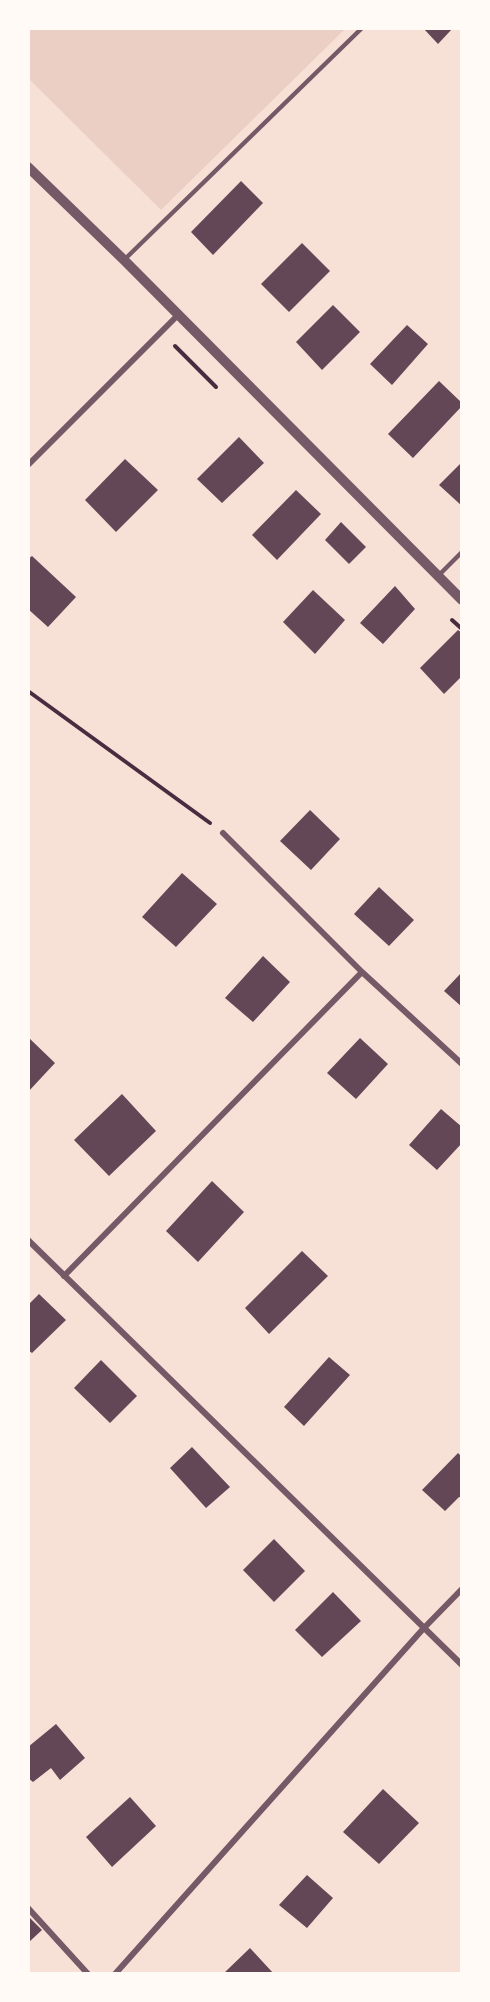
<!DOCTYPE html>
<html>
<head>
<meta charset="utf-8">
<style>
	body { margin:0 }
	#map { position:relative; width:490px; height:2002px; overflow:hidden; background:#f7e1d7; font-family:Helvetica,sans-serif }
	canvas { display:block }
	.frame { position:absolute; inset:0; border:30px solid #fffaf5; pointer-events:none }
</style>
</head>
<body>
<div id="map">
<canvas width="490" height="2002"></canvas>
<div class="frame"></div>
</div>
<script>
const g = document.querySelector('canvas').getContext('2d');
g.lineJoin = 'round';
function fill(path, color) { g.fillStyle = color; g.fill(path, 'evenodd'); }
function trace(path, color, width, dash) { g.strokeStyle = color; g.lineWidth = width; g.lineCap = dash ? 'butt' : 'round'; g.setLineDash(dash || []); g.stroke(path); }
const green = new Path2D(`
	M28 29 29 28 345 29 161 210 29 79Z`);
const building = new Path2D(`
	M423 28H453L438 44Z
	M241 181 263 203 213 255 191 232Z
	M302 243 330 271 289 312 261 284Z
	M333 305 360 332 322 370 296 342Z
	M407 325 428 344 392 385 370 364Z
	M439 381 462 403V406L413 458 388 434Z
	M239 437 264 463 222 503 197 479Z
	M125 459 158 490 116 532 85 500Z
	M462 462V506L439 485Z
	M296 490 321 514 277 560 252 535Z
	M341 522 366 547 349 564 325 540Z
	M32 556 76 597 48 627 28 609V559Z
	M395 586 415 609 383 644 360 623Z
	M313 590 345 620 315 654 283 622Z
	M458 630 462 633V676L444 694 420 668Z
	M310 810 340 839 311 870 280 841Z
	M182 873 217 904 176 947 142 917Z
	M379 887 414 920 389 946 354 914Z
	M263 956 290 982 253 1022 225 998Z
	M462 972V1007L444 991Z
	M28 1037 55 1063 28 1092Z
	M360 1038 388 1064 356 1099 327 1073Z
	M122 1094 156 1131 109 1176 74 1140Z
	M441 1109 462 1127V1143L437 1170 409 1145Z
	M212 1181 244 1212 198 1262 166 1231Z
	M302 1251 328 1276 269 1334 245 1308Z
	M39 1294 66 1320 32 1353 28 1350V1305Z
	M329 1357 350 1375 304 1426 284 1407Z
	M101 1360 137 1396 110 1423 74 1388Z
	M192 1447 230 1487 206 1508 170 1468Z
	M458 1453 462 1457V1498L459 1497 445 1511 422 1490Z
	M274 1539 305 1571 274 1602 243 1570Z
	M333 1592 361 1621 322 1657 295 1630Z
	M56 1724 85 1758 60 1780 51 1768 33 1782 28 1778V1747Z
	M383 1789 419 1823 379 1864 343 1832Z
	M130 1797 156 1826 112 1867 86 1837Z
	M307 1875 333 1898 307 1928 279 1905Z
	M28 1916 42 1930 28 1943Z
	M250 1948 274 1974H223Z`);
const path = new Path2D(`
	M175 346 216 387
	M452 620 462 629
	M28 691 210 823`);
const service = new Path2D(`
	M125 259 362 28
	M439 575 462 552`);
const minor = new Path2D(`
	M28 465 178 315
	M223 833 362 972 462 1064
	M28 1240 462 1665
	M64 1276 362 972
	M28 1908 88 1974
	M115 1974 423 1629 462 1589`);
const tertiary = new Path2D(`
	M28 167 124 260 462 600`);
fill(green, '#ebcfc5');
fill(building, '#644757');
trace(path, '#4a2c40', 4);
trace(service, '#755966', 4.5);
trace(minor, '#755966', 6);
trace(tertiary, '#755966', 10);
</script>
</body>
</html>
